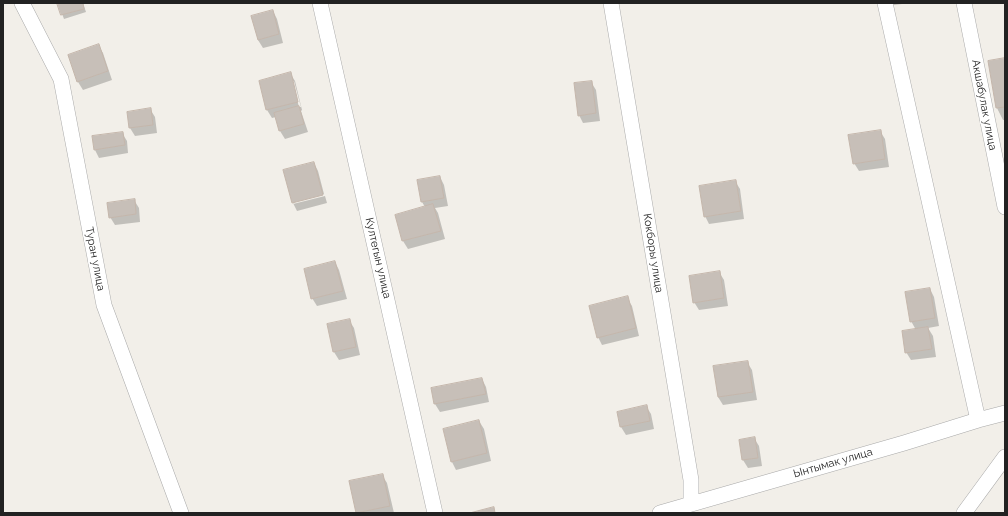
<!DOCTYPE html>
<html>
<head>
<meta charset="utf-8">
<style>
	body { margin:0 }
	#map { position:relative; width:1008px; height:516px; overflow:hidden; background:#f2efe9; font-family:Raleway,sans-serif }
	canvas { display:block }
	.frame { position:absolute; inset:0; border:4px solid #222; pointer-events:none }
</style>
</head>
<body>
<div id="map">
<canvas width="1008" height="516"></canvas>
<div class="frame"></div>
</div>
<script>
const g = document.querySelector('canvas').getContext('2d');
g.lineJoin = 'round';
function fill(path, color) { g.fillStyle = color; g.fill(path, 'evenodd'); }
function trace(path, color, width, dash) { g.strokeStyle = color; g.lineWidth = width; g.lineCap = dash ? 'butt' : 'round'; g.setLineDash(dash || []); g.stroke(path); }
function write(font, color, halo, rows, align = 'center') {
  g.font = font + ' Raleway,sans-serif'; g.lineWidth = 3; g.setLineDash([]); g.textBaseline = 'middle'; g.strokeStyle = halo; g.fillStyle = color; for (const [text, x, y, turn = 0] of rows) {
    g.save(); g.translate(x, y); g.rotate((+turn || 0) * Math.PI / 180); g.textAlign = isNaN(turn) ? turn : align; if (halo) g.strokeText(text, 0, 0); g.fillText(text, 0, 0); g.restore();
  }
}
const shadow = new Path2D(`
	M58 3H83L86 12 64 19Z
	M892 3H910L894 5Z
	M273 11 277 19 283 43 263 48 258 40 252 17Z
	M98 45 103 53 112 80 83 90 78 82Z
	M1005 59V120H1003L997 108 989 61Z
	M290 73 295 81 302 110 301 111 308 132 285 139 280 131 276 117 272 118 267 110 260 81ZM292 81H294L301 107H299Z
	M591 82 596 90 600 121 583 123 579 115Z
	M150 109 155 117 157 133 135 136 130 128 128 113Z
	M880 131 885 139 889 167 859 171 854 163Z
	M122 133 127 141 128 153 99 158 95 150Z
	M314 163 318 171 324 194 293 202V204L325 196 327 203 297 211 293 203 284 171Z
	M440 177 444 185 448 206 435 208 438 213 445 239 408 249 403 241 396 215 425 207 422 202Z
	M735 181 740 189 744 219 709 224 705 216Z
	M134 200 139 208 140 222 115 225 110 217Z
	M335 262 339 270 347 299 317 306 312 298Z
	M719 272 724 280 728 306 699 310 694 302Z
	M930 289 934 297 939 326 928 328 933 336 936 357 911 360 906 352 916 330 911 321Z
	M627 298 632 306 639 336 602 345 598 337Z
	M349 320 354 328 360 355 339 360 334 352 328 325Z
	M747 362 752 370 757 400 723 405 718 397 714 367Z
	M482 379 486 387 489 402 440 412 435 404 432 389Z
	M646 406 651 414 654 429 626 435 621 427 618 412Z
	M479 421 484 429 491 461 456 470 452 462 444 430Z
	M754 438 759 446 762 466 748 468 743 460 740 440Z
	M382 475 387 483 394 513H357L350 482Z`);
const building = new Path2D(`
	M57 3H83L84 9 61 15Z
	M273 10 279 34 258 40 251 16Z
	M99 44 108 71 77 82 68 55Z
	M1005 58V107L996 108 988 61Z
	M291 72 298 102 266 110 259 81Z
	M592 81 596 113 578 116 574 83Z
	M299 106 304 124 279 131 274 113Z
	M151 108 153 125 129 128 127 112Z
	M881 130 885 159 853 164 848 135Z
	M123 132 125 145 94 150 92 136Z
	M314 162 323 195 292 203 283 170Z
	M440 176 444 198 421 202 417 180Z
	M736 180 741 211 704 217 699 186Z
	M135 199 136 214 109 218 107 203Z
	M433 204 441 231 402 241 395 215Z
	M335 261 343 291 311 299 304 269Z
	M720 271 724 298 693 303 689 276Z
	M930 288 935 318 910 322 905 292Z
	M628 296 636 328 597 338 589 306Z
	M350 319 356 347 333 352 327 324Z
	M928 327 932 349 905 353 902 331Z
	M748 361 753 392 718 397 713 366Z
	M482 378 486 394 434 404 431 388Z
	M647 405 650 421 620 427 617 412Z
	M479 420 487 453 451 462 443 429Z
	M755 437 758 458 742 460 739 440Z
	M383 474 390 506 356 513 349 481Z
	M494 507 495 513H470Z`);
const street = new Path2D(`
	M22 3 61 79 104 305 181 513
	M320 3 435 513
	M611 3 691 480V504
	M885 3 978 420
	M964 3 1005 207
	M660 513 904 443 978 420 1005 413
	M964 513 1005 457`);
const streetNames = [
	["Акшабулак улица",984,105,79],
	["Кокборы улица",653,253,81],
	["Култегын улица",378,258,77],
	["Туран улица",95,259,79],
	["Ынтымак улица",833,463,-16]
];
fill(shadow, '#0003');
fill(building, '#c7bfb8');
trace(building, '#c4b6ab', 1);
trace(street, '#a9a9a9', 16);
trace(street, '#fff', 15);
write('11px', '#222', '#fff', streetNames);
</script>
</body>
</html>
